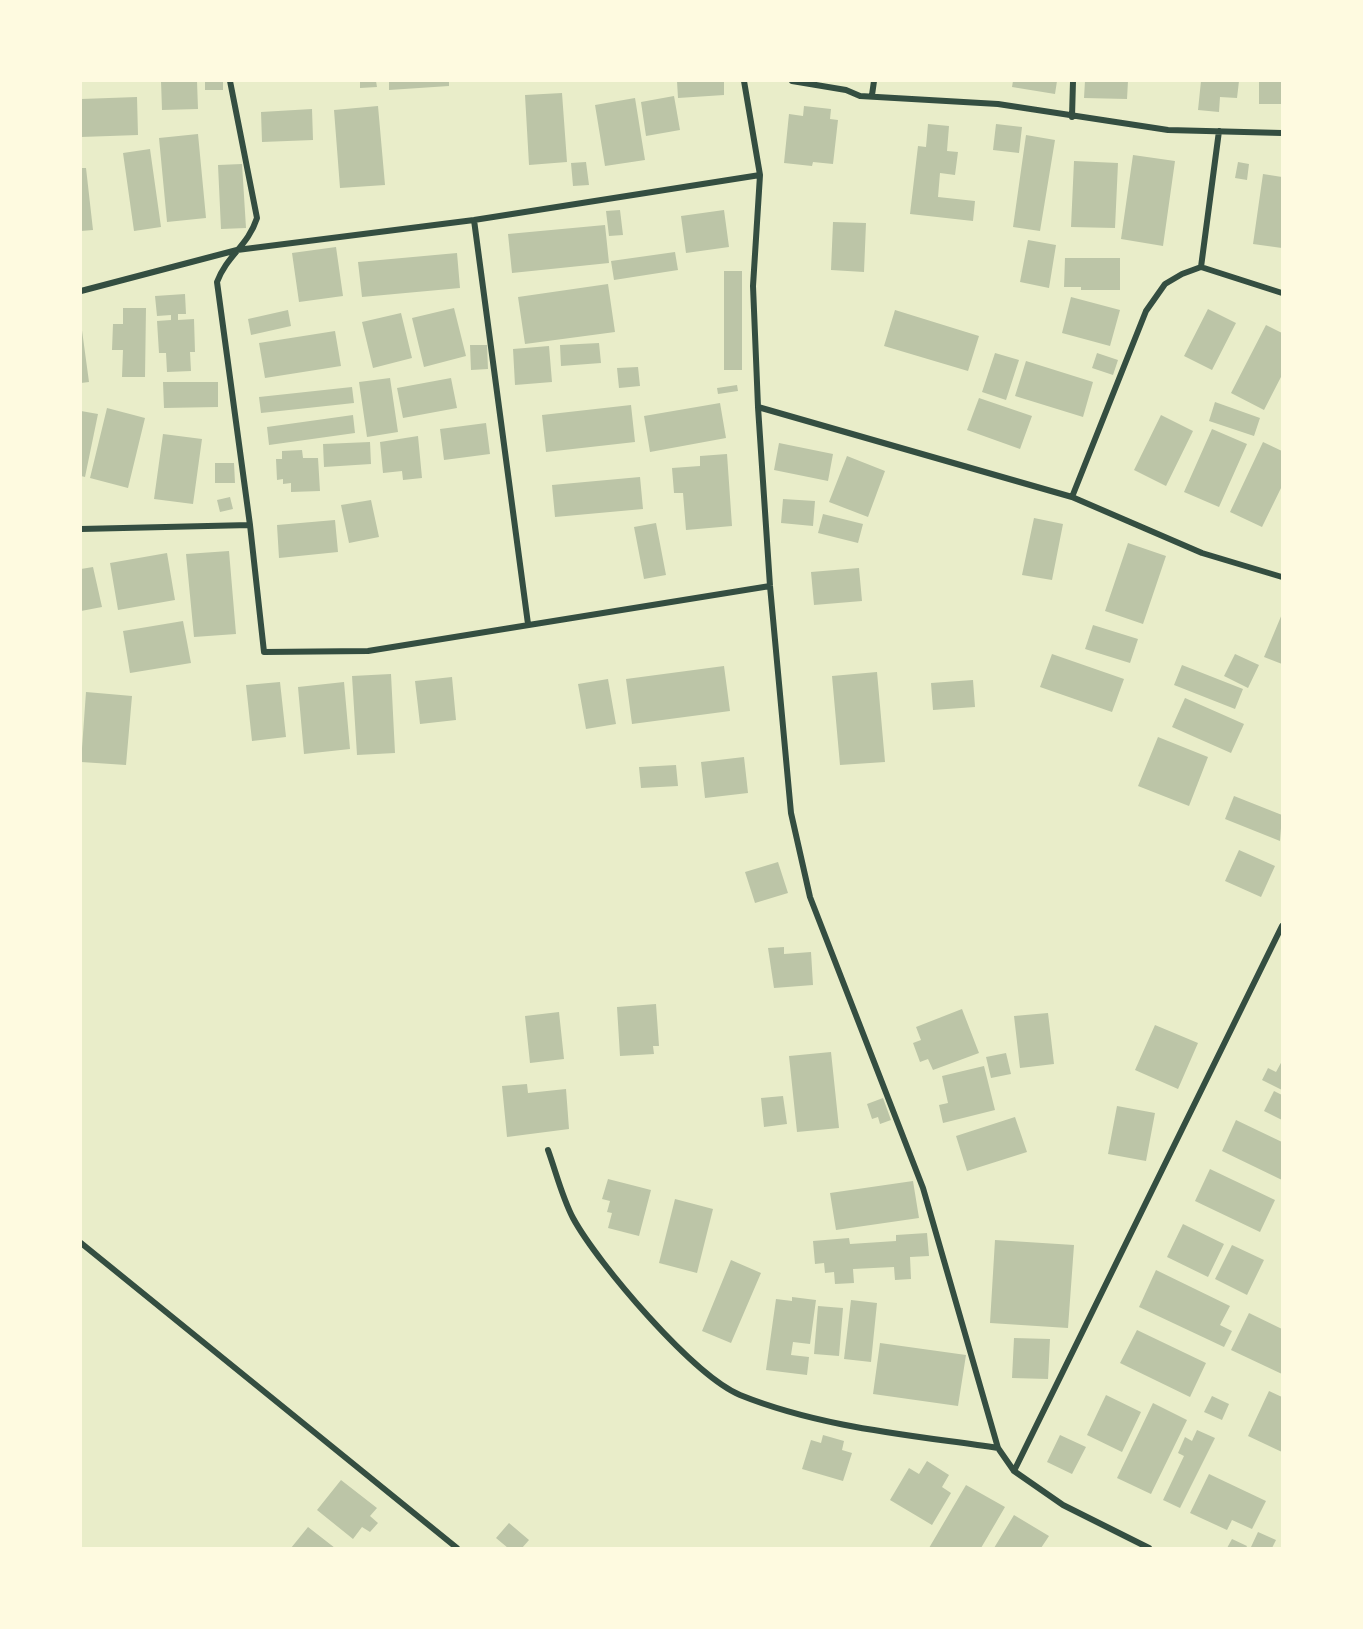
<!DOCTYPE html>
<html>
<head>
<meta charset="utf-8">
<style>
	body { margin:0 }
	#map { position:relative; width:1363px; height:1629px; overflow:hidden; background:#e9edc9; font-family:Overpass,sans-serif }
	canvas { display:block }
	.frame { position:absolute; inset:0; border:82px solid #fefae0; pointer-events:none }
</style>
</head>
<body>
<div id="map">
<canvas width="1363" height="1629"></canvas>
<div class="frame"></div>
</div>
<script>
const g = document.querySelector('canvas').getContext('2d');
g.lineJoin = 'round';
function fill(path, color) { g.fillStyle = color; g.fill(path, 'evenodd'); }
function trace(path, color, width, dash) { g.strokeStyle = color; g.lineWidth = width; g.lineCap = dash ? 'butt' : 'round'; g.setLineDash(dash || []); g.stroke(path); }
const building = new Path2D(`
	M161 81H197L198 109 162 110Z
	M205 81H223V90H205Z
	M360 81H376L377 87 360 88Z
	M389 81H449V86L389 90Z
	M677 81H724V95L678 98Z
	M1013 81H1057L1055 94 1012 87Z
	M1085 81H1128L1127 99 1084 98Z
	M1201 81H1239L1237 98 1220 97 1219 112 1198 110Z
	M1259 81H1282V104H1259Z
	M562 93 567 162 529 165 525 95Z
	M674 96 680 130 646 136 641 102Z
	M137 97 138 135 81 137V99Z
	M635 98 645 160 605 166 595 105Z
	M378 106 385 185 340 188 334 110Z
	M804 106 831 109 830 119 838 120 833 164 813 162 812 166 784 163 789 114 803 116Z
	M312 109 313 140 262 142 261 112Z
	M928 124 949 126 947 151 958 152 955 175 940 173 938 197 975 201 973 221 910 214 918 146 926 147Z
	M996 124 1022 127 1019 153 993 150Z
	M198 134 206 218 167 222 159 138Z
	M1026 135 1055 140 1040 231 1013 227Z
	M150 149 161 227 134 231 123 153Z
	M1133 155 1175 161 1163 246 1121 239Z
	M1074 161 1118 163 1115 228 1071 227Z
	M586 162 589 185 573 186 571 163Z
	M1238 162 1249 164 1247 180 1235 178Z
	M242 164 246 228 221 229 218 165Z
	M81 168H86L93 230 81 231Z
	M1263 174 1282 177V248L1253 244Z
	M620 210 623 235 609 236 606 211Z
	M724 210 729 247 686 253 681 216Z
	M833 222 866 223 864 272 831 270Z
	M605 225 609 263 512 273 508 234Z
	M1028 240 1056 245 1049 288 1020 282Z
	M336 247 343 296 299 302 292 253Z
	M675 252 678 270 614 280 611 261Z
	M457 253 460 288 362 297 358 262Z
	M1065 258H1120V290H1081V287H1064Z
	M724 271H742V370H724Z
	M608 284 615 332 525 344 518 297Z
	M185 294 186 314H178V320L194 319 195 352H190L191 371 167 372 166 353H159L157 321 171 320V315L157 316 155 296Z
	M1071 297 1120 310 1110 346 1062 333Z
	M123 308H146L145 377H122L123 350H112L113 324H123Z
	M454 308 466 356 424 367 412 318Z
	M1208 309 1236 323 1212 370 1184 356Z
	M288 310 291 326 251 335 248 319Z
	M895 310 979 336 968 371 884 346Z
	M401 313 412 358 373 368 362 322Z
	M81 323 89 382 81 383Z
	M1266 325 1282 333V375L1264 410 1231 393Z
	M335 331 341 366 265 378 259 343Z
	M599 343 601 363 561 366 560 345Z
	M470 345H487L488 369 471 370Z
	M549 346 552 382 515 385 513 349Z
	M995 353 1019 360 1006 400 982 392Z
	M1097 353 1118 360 1113 375 1092 368Z
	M1026 361 1093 382 1083 417 1015 396Z
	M638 367 640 386 619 388 617 368Z
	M390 378 398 432 367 437 359 382Z
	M451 378 457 408 403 418 397 388Z
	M163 382H218V407L164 408Z
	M737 385 738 391 718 394 717 388Z
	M352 387 354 403 261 413 259 397Z
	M979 398 1032 416 1020 449 967 430Z
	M1215 402 1260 418 1254 436 1209 421Z
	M720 403 726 438 650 452 644 416Z
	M631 405 635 442 546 452 542 415Z
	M107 408 145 418 128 488 90 478Z
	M81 411 98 414 85 477 81 476Z
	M353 415 355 433 269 445 267 427Z
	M1161 415 1193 431 1166 486 1134 470Z
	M486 423 490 454 444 460 440 429Z
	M1212 429 1247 444 1219 507 1184 492Z
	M163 434 202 439 193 504 154 499Z
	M418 436 422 478 403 480 402 471 383 473 380 442Z
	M370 442 371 464 324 467 323 444Z
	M1263 442 1282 451V486L1262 527 1230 512Z
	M779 443 833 454 828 481 774 470Z
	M302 450 303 458H318L320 491 291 492V483L283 484V479L277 480 276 459H282V451Z
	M727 454 732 526 686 530 683 493H674L672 468 700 466V456Z
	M847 456 885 471 868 517 829 502Z
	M215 463H234L235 483H215Z
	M640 477 643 509 555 517 552 485Z
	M230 497 233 509 220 512 217 500Z
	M783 499 815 501 813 526 781 523Z
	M371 500 379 537 349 543 341 505Z
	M823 514 863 524 858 543 818 533Z
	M1034 518 1063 524 1052 580 1022 575Z
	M335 520 338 552 279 558 277 525Z
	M656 523 666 575 644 579 634 527Z
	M1128 543 1166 556 1143 624 1105 611Z
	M229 551 236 634 194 637 186 554Z
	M167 553 175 600 118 610 110 563Z
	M93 567 102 607 81 611V569Z
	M859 568 862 601 814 605 811 572Z
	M1282 614V664L1264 657Z
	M183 621 191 663 130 673 123 631Z
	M1093 625 1138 639 1130 663 1085 649Z
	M1052 654 1124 679 1112 712 1040 687Z
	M1235 654 1259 665 1248 688 1224 676Z
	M1182 665 1243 689 1235 709 1174 685Z
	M724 666 730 711 632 724 626 679Z
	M877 672 885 762 840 765 832 676Z
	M391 674 395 753 357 755 352 676Z
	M452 677 456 720 420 724 415 681Z
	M608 679 616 724 586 729 578 684Z
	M973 680 975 707 933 710 931 683Z
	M280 682 286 737 252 741 246 685Z
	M344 682 350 749 304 754 298 687Z
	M86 692 132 696 126 765 81 762Z
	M1185 698 1244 724 1231 753 1172 727Z
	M1158 737 1208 757 1189 806 1138 786Z
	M744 757 748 793 705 798 701 762Z
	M676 765 678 786 641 788 639 767Z
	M1234 796 1282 815 1280 841 1225 819Z
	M1239 850 1275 866 1261 897 1225 881Z
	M778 862 788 893 755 903 745 872Z
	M784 947V954L811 952 813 985 774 988 768 948Z
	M656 1004 659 1046H653L654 1054 620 1056 617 1007Z
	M962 1009 979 1053 933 1070 928 1059 920 1062 913 1043 921 1040 916 1027Z
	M559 1012 564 1059 530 1063 525 1016Z
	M1048 1013 1054 1064 1020 1068 1014 1016Z
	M1155 1025 1198 1043 1178 1089 1135 1070Z
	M831 1052 839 1128 797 1132 789 1056Z
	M1006 1053 1011 1074 991 1078 986 1057Z
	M1282 1061V1090L1262 1080 1268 1068 1276 1072Z
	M984 1066 995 1110 943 1123 939 1105 948 1103 942 1076Z
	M527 1084 528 1093 566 1089 569 1129 507 1137 502 1086Z
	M1274 1091 1282 1095V1120L1264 1111Z
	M783 1096 787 1124 764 1127 761 1098Z
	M883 1098 891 1120 880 1124 878 1117 872 1119 867 1104Z
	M1117 1106 1155 1113 1146 1161 1108 1154Z
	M1015 1117 1027 1152 967 1171 956 1136Z
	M1236 1120 1282 1142V1180L1222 1151Z
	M1210 1169 1275 1200 1260 1232 1195 1201Z
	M608 1179 651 1190 639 1236 608 1228 612 1213 607 1212 610 1201 602 1199Z
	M913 1181 919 1218 836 1230 830 1193Z
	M675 1199 713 1209 697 1273 659 1263Z
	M1183 1224 1224 1244 1208 1277 1167 1257Z
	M927 1233 929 1256 910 1257 911 1279 895 1280 894 1267 853 1269 854 1283 835 1284 834 1272 825 1273 824 1263 815 1264 813 1241 849 1238 850 1244 896 1241V1235Z
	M995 1240 1074 1245 1068 1328 990 1323Z
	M1232 1245 1264 1260 1247 1295 1215 1279Z
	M731 1260 761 1273 731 1343 702 1331Z
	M1156 1270 1230 1306 1220 1325 1232 1331 1224 1347 1139 1307Z
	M792 1297 816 1300 810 1344 793 1342 791 1355 809 1357 807 1375 766 1370 776 1299 792 1301Z
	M851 1300 877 1303 871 1362 844 1359Z
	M818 1306 843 1308 839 1356 814 1354Z
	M1249 1313 1282 1329V1374L1231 1350Z
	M1137 1330 1206 1363 1190 1397 1120 1363Z
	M1014 1338 1050 1339 1048 1379 1012 1378Z
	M880 1343 966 1355 958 1406 873 1394Z
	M1269 1391 1282 1397V1452L1248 1436Z
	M1106 1395 1141 1412 1122 1452 1087 1435Z
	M1212 1396 1229 1404 1222 1420 1204 1412Z
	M1153 1403 1187 1420 1151 1494 1117 1478Z
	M1197 1430 1215 1438 1180 1508 1163 1500 1184 1456 1178 1453 1185 1437 1192 1441Z
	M823 1435 844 1441 842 1450 852 1453 843 1481 802 1469 811 1440 821 1443Z
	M1060 1435 1086 1447 1072 1474 1047 1462Z
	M927 1461 949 1475 942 1487 951 1493 932 1525 890 1500 909 1468 919 1474Z
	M1209 1474 1266 1501 1252 1529 1232 1520 1227 1530 1190 1513Z
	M341 1480 377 1508 370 1516 378 1523 370 1532 362 1527 353 1539 317 1510Z
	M966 1485 1005 1507 981 1548H929Z
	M1014 1515 1049 1536 1041 1548H994Z
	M509 1523 529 1540 522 1548H508L496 1538Z
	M308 1527 335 1548H291Z
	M1258 1532 1276 1540 1272 1548 1251 1547Z
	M1232 1539 1247 1546 1246 1548H1227Z`);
const minor = new Path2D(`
	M230 81 257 218C248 246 227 255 217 282L250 525
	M744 81 760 175 753 286 758 407 770 586 791 813 810 897 923 1188 998 1448 1014 1471 1063 1505 1149 1548
	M792 81 846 90 860 96 998 104 1168 130 1282 133
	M872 95 874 81
	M1072 117 1073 81
	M474 220 528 624
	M1201 267 1219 131
	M81 291 237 250 474 220 760 175
	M758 407 1072 497 1202 553 1282 577
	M1072 497 1146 311 1165 284 1182 274 1201 267 1282 293
	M81 529 250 525 264 652 368 651 770 586
	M548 1150C556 1172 562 1197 573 1218 598 1264 693 1375 740 1395 822 1428 911 1435 998 1448
	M81 1243 457 1548
	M1014 1471 1282 926`);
fill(building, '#bcc5a7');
trace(minor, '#344e41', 6);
</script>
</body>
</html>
